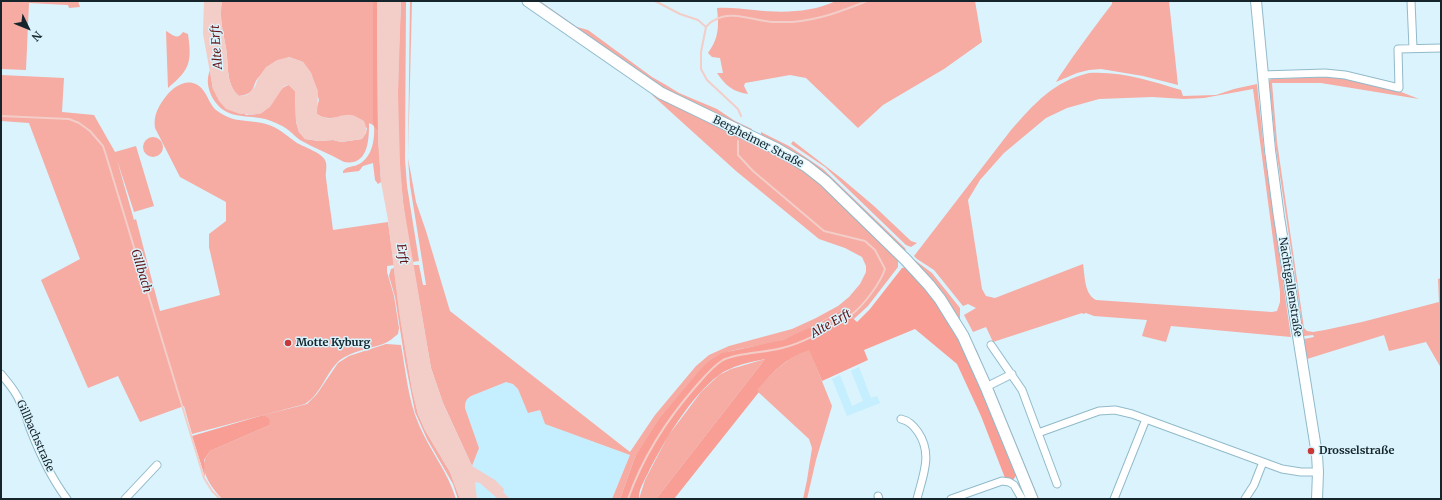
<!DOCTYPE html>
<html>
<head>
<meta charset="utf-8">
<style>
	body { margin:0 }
	#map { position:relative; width:1442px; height:500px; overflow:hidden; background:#daf3fd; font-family:Merriweather,serif }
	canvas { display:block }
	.frame { position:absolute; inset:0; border:2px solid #15252b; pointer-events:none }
	.north { position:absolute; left:8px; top:8px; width:40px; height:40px; -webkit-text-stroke:3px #daf3fd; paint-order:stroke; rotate:133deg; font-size:11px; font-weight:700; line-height:16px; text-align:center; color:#15252b }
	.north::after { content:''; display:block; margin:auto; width:14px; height:18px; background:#15252b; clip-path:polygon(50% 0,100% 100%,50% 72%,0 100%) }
</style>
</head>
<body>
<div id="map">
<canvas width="1442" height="500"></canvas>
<div class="frame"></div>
<div class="north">N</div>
</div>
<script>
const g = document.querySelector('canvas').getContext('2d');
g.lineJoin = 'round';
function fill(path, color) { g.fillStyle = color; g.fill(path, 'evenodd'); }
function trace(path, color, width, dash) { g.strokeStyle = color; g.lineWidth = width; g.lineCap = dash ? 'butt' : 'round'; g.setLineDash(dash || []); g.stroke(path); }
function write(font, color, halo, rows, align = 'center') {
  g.font = font + ' Merriweather,serif'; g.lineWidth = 3; g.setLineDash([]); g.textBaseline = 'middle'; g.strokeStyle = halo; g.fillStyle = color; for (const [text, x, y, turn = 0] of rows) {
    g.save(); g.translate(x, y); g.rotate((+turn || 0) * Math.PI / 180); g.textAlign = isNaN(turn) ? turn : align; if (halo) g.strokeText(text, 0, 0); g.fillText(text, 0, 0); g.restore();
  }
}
const built = new Path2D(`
	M859 367 871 398 877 396 880 403 847 416 832 379 840 375 852 406 863 401 851 371Z
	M506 382 513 384 518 389 522 399 540 410 545 424 630 455 612 499H477L472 466 479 448 465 408V402L467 398 471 396Z`);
const green = new Path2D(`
	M1 1H78L80 7 69 8 68 5 29 3 26 70 1 69Z
	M222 1H373V125L369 123C369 141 368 166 344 162 330 154 314 148 300 140 293 135 288 128 280 125 274 122 267 119 260 118 239 115 224 118 212 97 208 88 206 80 210 70L213 89 246 115C250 114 257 115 261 113 274 106 276 88 289 85L295 91 296 122 299 132 305 139 319 141 333 140 341 142 362 139 366 133 367 128 344 116C334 118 326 120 317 114V107L319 100 311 73 303 62 289 57C280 63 270 69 260 76 251 83 258 94 239 96 225 84 229 64 226 48 223 32 219 18 222 1Z
	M401 1H406L405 159 407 186 419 261 412 262C409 242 405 222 403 202 395 135 398 68 401 1Z
	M410 1H412L408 158 416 202 426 231 450 311 630 452 655 415 696 366 709 355 729 346 792 329 816 318 838 306 849 297 860 284 866 272V266L862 257 845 248 819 239 736 171 651 94 767 148 812 176 896 256 898 261V267L868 306 854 319 843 309C826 319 802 334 783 340 759 348 734 346 711 359L635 457 620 499H612L630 455 545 424 540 410 528 413 518 389 513 384 506 382 471 396C466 399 465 402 465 408L479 448 472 466 443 403 431 368 413 265H419L423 285H426L410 185 408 158Z
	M534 1H540L577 27 588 30 652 77 666 85 679 93 717 109 735 121 752 129 751 131 677 98Z
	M836 1H975L982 42 944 69 883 105 858 128 806 78 790 75 745 83 744 86 748 94C733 92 725 85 717 73H723L720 58 712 57 708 53C719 38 719 27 717 8 730 7 741 9 754 10 781 13 810 13 836 1Z
	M1112 1H1169L1178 85 1143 76 1101 69 1089 70 1077 73 1056 82C1061 73 1067 66 1072 58 1085 40 1098 22 1112 4Z
	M166 31C172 34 177 41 183 32L188 34C192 63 190 69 168 88Z
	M1089 73C1121 71 1151 81 1181 90L1183 96 1216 95 1234 89 1257 84 1264 150 1291 337 1171 326 1166 342 1142 336 1147 320 1094 316 1086 313 1083 314 1082 313 993 342 986 327 973 332 964 315 976 308 968 304 963 306 934 270 917 259 914 256 1011 130C1034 104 1054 81 1089 73ZM1253 89 1280 292V302L1277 311 1272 312 1096 300C1084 294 1085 276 1083 264L995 298 986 296 982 289 968 200 980 180 1004 153 1046 118 1067 108 1099 99 1152 97 1184 99 1204 98Z
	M1 75 64 78 62 112 94 115 115 152 136 146 154 206 134 212 117 160 134 220 136 219 160 311 220 295 209 247V234L226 221V202L180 177 155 128C153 115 159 105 167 95 176 84 192 76 203 90 208 96 210 105 216 110 221 114 227 117 233 119 243 121 255 121 266 124 278 127 287 136 297 143 304 147 322 153 325 160 328 166 325 173 326 178 328 196 331 213 333 230L388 222 394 265 387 266V272L394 296 399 328 398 334C394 337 389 342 383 344 369 349 352 351 340 360 326 372 322 393 305 404L192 434 184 406 140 422 118 376 88 388 41 280 80 259 29 123 1 121Z
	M1325 77H1345L1396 90 1419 99 1321 83H1272L1277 142 1304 328 1307 331 1313 332 1325 330 1362 322 1439 302 1438 279 1441 278V368L1426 342 1389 351 1384 335 1307 359 1304 339 1314 337 1313 335 1304 336 1276 149 1269 81 1271 79Z
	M374 126 378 132 381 182 378 184 375 180 373 163 363 166 359 171 343 173V171C347 166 352 167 357 165 372 159 375 140 374 126Z
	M761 132 789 146 823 169 905 248 906 250 903 251 761 134Z
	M143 147a10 10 0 1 1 20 0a10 10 0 1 1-20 0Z
	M793 141 841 178 874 206 911 241 917 243 911 247 906 245 825 167 791 144Z
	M912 258 932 273 960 308V320L977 351 988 378 986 377 911 259Z
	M394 268 402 327 412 389 418 414 425 430 450 472 460 499H458L453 484 427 439 415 412 405 361 395 297 389 276 391 269Z
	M386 344 401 345C406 372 408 400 419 425 430 451 448 472 456 499H222C213 489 200 473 205 459 206 457 208 454 210 451L270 425 266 416H260L307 404 317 394 338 363 349 356Z
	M809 349 832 406 816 460 807 499H803L807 480 812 448 809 439 756 390C774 371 785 360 809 349Z
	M765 359 656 499H639L645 480 668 436 701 392 719 375 731 369Z
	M994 390 1039 499H1036L993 394Z`);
const forest = new Path2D(`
	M373 1H377L378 132 373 125Z
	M906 267 934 300 952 325 969 359 1018 473 1013 480 1005 478 981 416 957 364 915 329 864 350 868 360 822 381 809 350C785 359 774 371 757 390L759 392 674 499H656L765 359C750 362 731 366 719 375 690 397 664 441 648 473 644 481 638 491 639 499H620L635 457 660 418 700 370 711 359 722 353 783 340 820 323 843 309 857 322 870 309 902 268Z
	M260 416H266L269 419 270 425 210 451 204 460 205 477 192 436Z`);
const water = new Path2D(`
	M204 1H222C219 18 223 32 226 48 229 64 225 84 239 96L247 95 255 87 258 78 266 67 277 60 289 57 303 62 311 73 318 91 317 114C331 124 338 113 352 115 356 116 360 119 364 121 367 128 367 132 362 139L341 142 333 140 319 141 305 139 299 132 296 122 295 91 289 85 284 86 270 107 260 114H240L226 109 219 101 213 89 203 34Z
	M377 1H401L398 93 400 163 403 202 431 368 443 403 472 466 495 480 504 489 503 492 510 499H498L480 483 475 482 477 499H460L450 472 425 430 418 414 412 390 399 312 388 220 381 182 378 142Z`);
const stream = new Path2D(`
	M655 1 680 14 698 20 706 27
	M706 27C708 25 710 22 713 21 731 9 754 21 773 22 780 22 786 22 792 22 819 20 842 11 867 1
	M706 27 701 52V69L707 80 738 109 741 116
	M1 116 69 119 79 123 90 131 103 146 106 155 204 478 212 491 220 499
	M628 499C643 456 667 419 697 385 704 377 713 366 723 360 738 352 765 353 782 348 807 342 829 327 851 315 863 306 880 284 885 269L875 250 865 241 824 231 753 171 738 155V141`);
const street = new Path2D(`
	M1411 1 1413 48
	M1262 75 1325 73 1345 75 1399 88 1398 49 1441 48
	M991 345 1022 390 1057 484
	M1 374C8 383 16 391 20 402 25 411 27 421 31 431 40 454 52 479 67 499
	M986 387 1012 374
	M901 419C909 421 913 425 918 432 933 454 923 475 917 499
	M1038 433 1099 411 1115 410 1132 414 1282 469 1301 472H1318
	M878 496 879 499
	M125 499 157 465
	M951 499 1002 481 1009 482 1014 485 1022 499
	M1114 499 1146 419
	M1245 499 1254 485 1263 462`);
const secondary = new Path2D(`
	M1256 1 1270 150 1279 217 1317 455 1318 472 1317 499`);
const primary = new Path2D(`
	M528 1 661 93 777 149 806 166 825 181 906 260 929 285 940 299 963 336 986 387 1032 499`);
const markers = [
	[288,343,4,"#c73836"],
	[1311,451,4,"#c73836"]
];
const streetNames = [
	["Bergheimer Straße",758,142,27],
	["Nachtigallenstraße",1290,287,81],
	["Gillbachstraße",35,436,66]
];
const poiNames = [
	["Motte Kyburg",296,343],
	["Drosselstraße",1319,451]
];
const waterNames = [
	["Alte Erft",217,47,-94],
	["Erft",402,254,80],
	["Gillbach",141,271,73],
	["Alte Erft",831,324,-30]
];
fill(built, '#c5eefe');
fill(green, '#f6aba3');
fill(forest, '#f89e95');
fill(water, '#f3cdc8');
trace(stream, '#f3cdc8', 2);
trace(street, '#91baca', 9);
trace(secondary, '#91baca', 12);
trace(primary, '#91baca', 13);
trace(street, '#fff', 7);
trace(secondary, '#fff', 10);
trace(primary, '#fff', 11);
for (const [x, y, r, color] of markers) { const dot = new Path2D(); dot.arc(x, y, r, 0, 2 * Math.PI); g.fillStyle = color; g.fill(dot); trace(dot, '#daf3fd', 1.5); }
write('11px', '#15252b', '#daf3fd', streetNames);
write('bold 11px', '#15252b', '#daf3fd', poiNames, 'left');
write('italic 12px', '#631515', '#daf3fd', waterNames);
</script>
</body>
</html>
